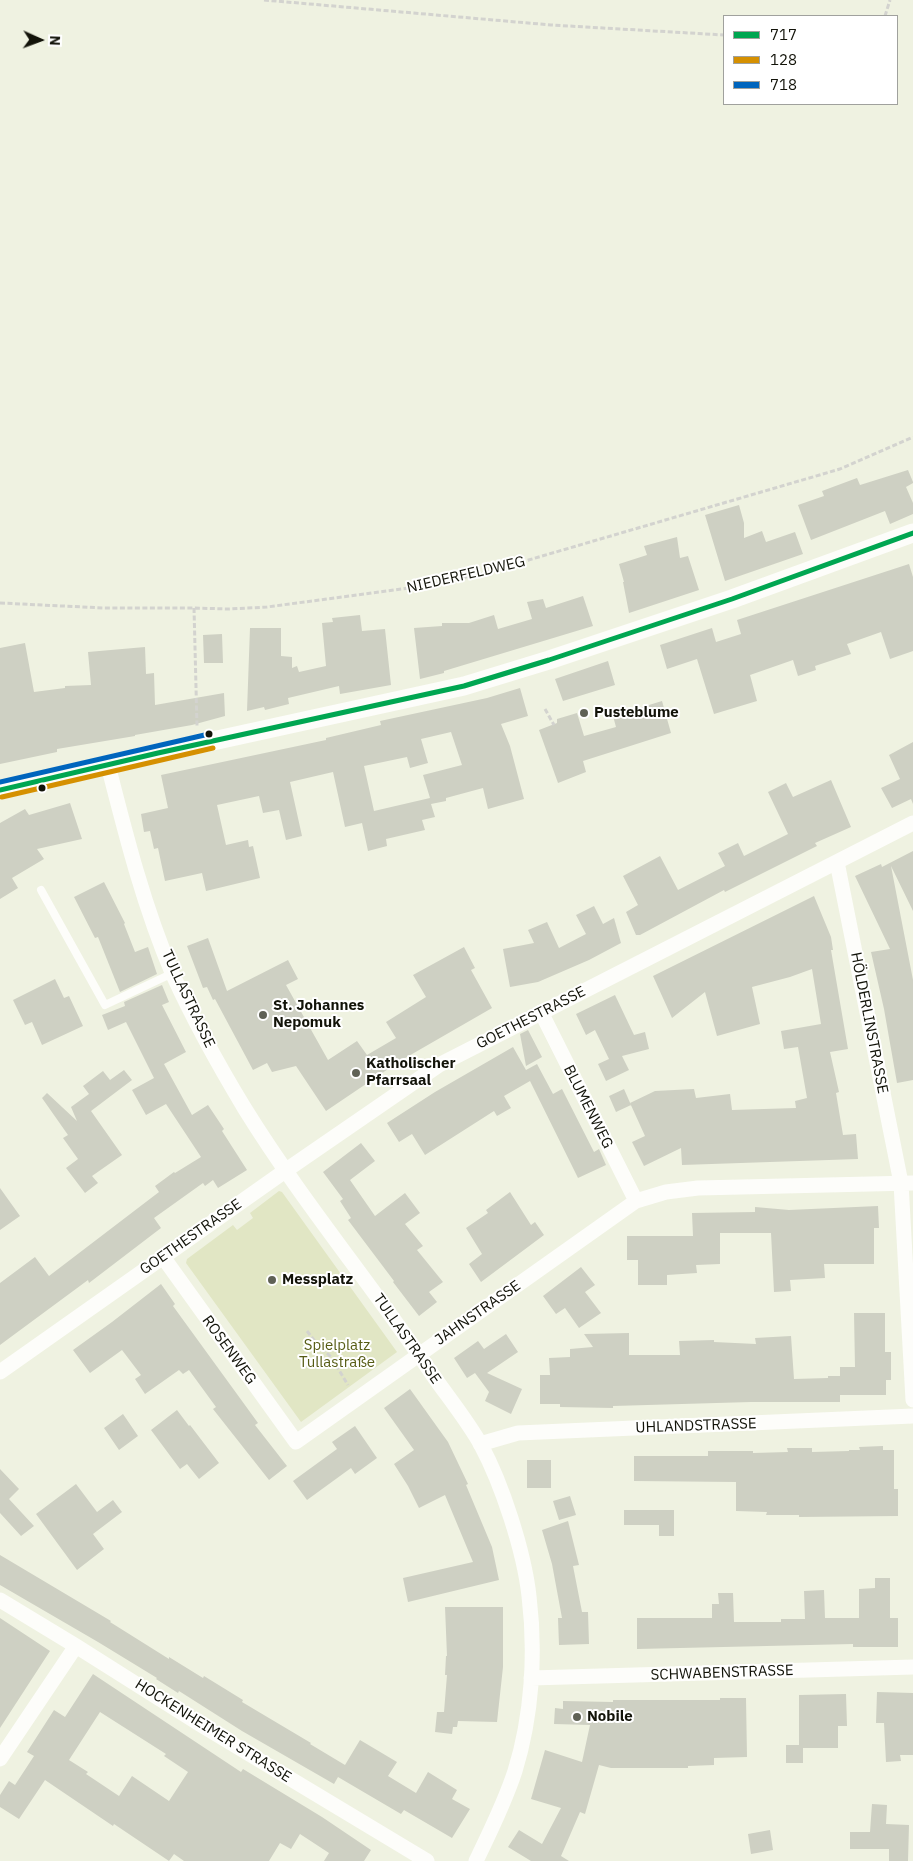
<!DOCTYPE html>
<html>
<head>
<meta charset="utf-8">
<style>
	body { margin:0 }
	#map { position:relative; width:913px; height:1861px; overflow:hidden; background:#eff2e1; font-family:"IBM Plex Sans",sans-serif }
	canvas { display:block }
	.legend { position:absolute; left:723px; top:15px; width:175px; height:90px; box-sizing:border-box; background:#fff; border:1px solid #a0a19d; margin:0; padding:6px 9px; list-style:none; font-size:15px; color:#121309 }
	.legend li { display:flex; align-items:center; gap:10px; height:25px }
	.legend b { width:25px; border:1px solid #a0a19d }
	.north { position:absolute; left:15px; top:15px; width:50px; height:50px; -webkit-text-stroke:4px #fff; paint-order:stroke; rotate:92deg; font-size:14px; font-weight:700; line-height:20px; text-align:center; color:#121309 }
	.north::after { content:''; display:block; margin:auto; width:18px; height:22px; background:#121309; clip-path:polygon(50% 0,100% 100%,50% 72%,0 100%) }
</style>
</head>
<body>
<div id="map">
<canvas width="913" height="1861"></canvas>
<ul class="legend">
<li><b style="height:6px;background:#00a651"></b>717</li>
<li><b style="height:6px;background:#d59001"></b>128</li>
<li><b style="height:6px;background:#0065bd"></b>718</li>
</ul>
<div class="north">N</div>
</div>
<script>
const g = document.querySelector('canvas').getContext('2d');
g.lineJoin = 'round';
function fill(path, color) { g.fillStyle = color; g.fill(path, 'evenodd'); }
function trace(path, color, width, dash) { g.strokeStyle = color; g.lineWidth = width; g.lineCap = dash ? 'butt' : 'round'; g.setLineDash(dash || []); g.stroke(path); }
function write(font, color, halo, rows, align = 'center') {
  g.font = font + ' "IBM Plex Sans",sans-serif'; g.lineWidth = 4; g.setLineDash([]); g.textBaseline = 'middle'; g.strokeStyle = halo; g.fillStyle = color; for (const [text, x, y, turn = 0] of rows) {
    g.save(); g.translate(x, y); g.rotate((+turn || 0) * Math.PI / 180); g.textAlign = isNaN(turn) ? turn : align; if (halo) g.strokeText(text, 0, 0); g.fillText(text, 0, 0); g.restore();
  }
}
const green = new Path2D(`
	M279 1191 282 1192 397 1352 301 1422 186 1263 187 1259 233 1225 237 1230 253 1218 250 1213Z`);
const building = new Path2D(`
	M908 470 913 482V483L906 487 913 503V514L890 524 885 511 811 540 798 505 824 496 822 491 857 478 860 485Z
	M739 505 744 523V538L762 531 766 542 795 532 803 554 725 581 705 515Z
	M677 537 680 558 688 556 699 590 629 613 623 582H624L619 564 647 555 644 546Z
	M909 564 913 577V651L890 659 881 632 847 644 851 654 815 666 816 670 798 676 793 660 750 675 757 701 714 714 697 659 667 669 660 645 712 628 716 642 741 634 737 620Z
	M583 596 593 626 444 671V673L420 679 414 628 442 626V623H469L494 615 498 629 532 619 527 602 543 599 546 608Z
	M360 615 362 631 385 629 391 685 340 694 339 686 288 698 289 704 265 710 264 707 247 711 250 628H281V656L292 657V668L297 666 299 672 326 666 322 623 333 622 332 618Z
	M222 634 223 663H204L203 635Z
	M25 643 34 692 65 688V686L91 685 88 652 145 647 146 674 154 673 155 705 224 693 225 716 192 725 135 735V736L57 749V752L0 764V648Z
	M608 661 615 685 563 701 555 679Z
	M520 688 528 716 501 724 510 746 524 799 488 809 483 788 446 798V801L431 804 435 817 422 820 425 830 386 839 387 846 368 851 362 823 345 827 333 772 290 782 302 836 286 840 279 810 263 813 259 796 217 805 226 845 248 840 249 847 253 846 260 878 206 891 202 873 165 881 158 848 154 849 150 831 144 832 141 814 168 808 161 775 326 740V738L381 725 380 721 487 698ZM451 732 462 765 423 775 430 798 374 811 364 766 407 757 410 768 428 763 421 739Z
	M662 701 671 733 583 761 586 772 558 783 539 730 557 723V719L577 713 584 736 616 727 613 716Z
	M913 742V804L911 799 892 808 881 788 900 779 889 755Z
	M831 780 851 827 815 843 817 846 725 892 724 890 640 935H636L626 912 638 905 623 876 660 856 678 890 725 866 718 853 738 843 744 856 788 834 768 792 786 783 793 797Z
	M70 803 82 839 37 849 44 859 12 878 18 888 0 899V823L25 809 29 815Z
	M913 851V911L891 866 913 980V1080L897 1083 884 1009 871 952 890 949 855 876 881 864 882 867Z
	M104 882 125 923 124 924 135 952 148 947 157 974 120 992 98 937 95 938 74 897Z
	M814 896 831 937 833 950H831L848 1049 830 1052 839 1092 836 1093 843 1135 856 1134 858 1159 682 1165 681 1148 644 1166 632 1142 645 1136 630 1103 655 1091 694 1089 696 1098 730 1094 732 1110 796 1108 795 1101 807 1098 798 1047 784 1049 781 1031 821 1024 812 969 790 977 752 987 760 1024 717 1036 705 992 672 1018 653 976Z
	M594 906 603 924 614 918 621 943 589 960 538 982 510 987 503 949 534 943 528 930 547 922 559 948 586 934 576 915Z
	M208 938 227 991 288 960 298 979 286 985 328 1060 357 1041 367 1055 396 1038 386 1022 426 997 413 975 464 947 475 968 471 970 492 1008 400 1061 326 1111 296 1066 272 1072 267 1063 253 1070 215 999 213 1000 207 987 203 988 187 946Z
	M55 979 64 998 69 996 83 1026 42 1045 32 1022 25 1025 13 1000Z
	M162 985 169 1002 162 1005 186 1052 164 1064 192 1115 208 1105 224 1129 222 1131 247 1170 218 1188 213 1180 205 1186 203 1183 154 1218 161 1228 89 1283 88 1280 0 1345V1283L35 1257 49 1276 159 1192 155 1186 174 1172 175 1173 201 1157 166 1104 146 1115 132 1090 154 1078 126 1022 108 1030 102 1015 125 1006 124 1002Z
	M615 995 634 1035 645 1032 649 1049 622 1056 629 1070 606 1081 598 1064 609 1059 595 1030 586 1035 576 1014Z
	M528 1030 542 1057 526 1066 520 1034Z
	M513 1047 526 1070 537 1064 553 1094 562 1089 594 1152 599 1149 606 1165 578 1178 530 1081 504 1096 511 1108 497 1116 494 1111 425 1155 412 1134 399 1142 387 1123 435 1092Z
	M124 1070 132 1080 91 1111 122 1155 92 1176 98 1183 85 1193 66 1168 78 1159 63 1138 68 1135 42 1098 47 1093 77 1121 71 1107 89 1094 83 1086 103 1071 110 1080Z
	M624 1089 631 1105 616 1112 609 1096Z
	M361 1143 375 1161 350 1180 375 1216 405 1193 420 1213 405 1224 423 1246 417 1250 443 1282 429 1292 437 1302 419 1316 393 1282 394 1281 348 1220 351 1218 340 1201 343 1199 323 1172Z
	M0 1188 20 1216 0 1230Z
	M510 1192 531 1225 535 1222 544 1235 481 1282 469 1264 482 1254 466 1228 488 1213 486 1210Z
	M878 1206 879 1228H874V1264H824L825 1278 790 1280 791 1291 774 1292 771 1233H720V1264L696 1265 697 1273 667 1275V1285H638V1260H627V1236H693L692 1213 755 1212V1207L789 1210Z
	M581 1267 595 1285 585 1292 601 1313 579 1328 565 1308 556 1314 543 1296Z
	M161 1284 175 1304 173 1306 258 1423 255 1425 287 1466 269 1480 213 1409 216 1407 189 1370 183 1374 179 1370 145 1394 135 1379 141 1375 122 1350 90 1373 73 1350 112 1322Z
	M854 1313H885V1352H891V1380H886V1395H840V1402H751L613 1406V1408L560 1407V1404H540V1375H550L549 1358 570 1357V1349L593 1347 584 1334 629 1333V1355H680L679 1341 714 1340V1342L756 1344 755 1338 791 1336 794 1379 828 1378V1376H840V1367H855Z
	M506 1334 518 1352 487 1373 522 1389 511 1414 485 1401 489 1392 475 1373 467 1378 454 1358 478 1341 484 1349Z
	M410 1389 448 1442 468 1484 466 1485 492 1547 499 1580 408 1602 403 1578 473 1562 445 1495 419 1508 408 1486 394 1464 414 1450 384 1408Z
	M177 1410 189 1426 190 1425 219 1463 199 1479 187 1464 180 1469 151 1430Z
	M123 1414 138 1436 119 1450 104 1428Z
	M355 1426 377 1458 355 1474 351 1468 307 1500 293 1481 337 1449 332 1442Z
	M883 1446V1450H894V1489H898V1516L799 1517V1515H766L767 1512 736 1511V1482L634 1481V1456H708V1451H753V1453L788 1452 787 1448H812V1452L849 1451V1450H860L859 1447Z
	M527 1460H551V1488H527Z
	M0 1469 19 1489 9 1499 34 1526 21 1536 0 1513Z
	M76 1484 97 1512 113 1500 122 1512 93 1534 104 1549 77 1570 36 1514Z
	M570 1496 576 1515 559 1520 553 1501Z
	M624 1510H674V1536H659V1525H624Z
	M568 1521 579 1565 573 1566 582 1612H588L589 1644 559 1645 558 1618H562L552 1564 542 1530Z
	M0 1555 111 1621 110 1622 169 1659V1657L203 1678 204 1676 243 1700 242 1702 311 1743 310 1744 345 1765 360 1740 397 1762 388 1776 416 1793 428 1772 457 1790 452 1799 470 1809 452 1838 404 1810 401 1814 338 1777 334 1784 242 1731 179 1691 178 1693 156 1679 157 1678 98 1642 0 1585Z
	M875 1578H890V1618H898V1647H853V1644L637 1649V1618H712V1604H719L718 1593H733L734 1622H781V1619H805L804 1591 824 1590 825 1618H859V1589L875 1588Z
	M445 1607H503V1667L497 1722 458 1721 457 1727H453L452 1734 435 1732 437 1712H444L447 1675H445L446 1656H447Z
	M0 1618 50 1651 0 1728Z
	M93 1674 241 1772 243 1769 322 1817 371 1850 364 1861H324L329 1853 300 1834 291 1849 280 1843 269 1861H184L174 1854 169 1861 114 1824 113 1826 45 1780 19 1819 0 1807V1795L9 1781 15 1785 34 1756 27 1752 54 1710 65 1717ZM100 1712 166 1754 164 1756 188 1772 169 1801 132 1776 119 1796 86 1774 88 1772 69 1760Z
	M877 1692 913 1693V1755H900L901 1761 886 1762 884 1723H876Z
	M846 1694 847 1726H838V1748H803V1763H786V1745H799V1695Z
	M720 1698H746L747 1757 714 1758V1765L688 1766V1768H611L599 1765 585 1814 580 1812 561 1856 569 1861H531L508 1847 519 1830 542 1844 561 1808 531 1799 545 1750 582 1762 590 1725 554 1724 555 1708 563 1709V1701L613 1702V1700H720Z
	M872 1804 887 1805 886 1824 909 1825 908 1861H889V1849H850V1832H870Z
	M770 1830 773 1850 751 1854 748 1834Z`);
const path = new Path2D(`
	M264 0 551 25 724 35
	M885 16 890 0
	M0 603 104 608H194L229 609 267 607 431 585 484 573 840 469 913 437
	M194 608 197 727
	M545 709 554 725
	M307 1331 317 1344 331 1357 348 1385`);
const service = new Path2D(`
	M41 890 105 1005 173 973`);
const minor = new Path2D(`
	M108 765C126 836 144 907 173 975 194 1021 219 1066 245 1109 302 1201 372 1285 432 1374 448 1397 467 1420 481 1445 502 1484 524 1551 529 1596 536 1653 532 1716 515 1771 505 1802 490 1832 476 1861
	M837 862 901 1183 913 1400
	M541 1012 636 1201
	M163 1257 296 1442 636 1201 666 1192 698 1188 913 1183
	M0 1372 285 1171 439 1065 913 823
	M480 1444 518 1433 913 1416
	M0 1600 76 1646 201 1725 427 1861
	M531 1678 913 1667
	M0 1759 76 1646`);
const tertiary = new Path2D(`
	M0 790 158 753 464 686 549 660 732 599 913 533`);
const bus1 = new Path2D(`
	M0 790 158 753 464 686 549 660 732 599 913 533`);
const bus2 = new Path2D(`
	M2 797 213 748`);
const bus3 = new Path2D(`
	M0 782 209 734`);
const markers = [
	[584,713,5,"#5f6155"],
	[209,734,4.5,"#121309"],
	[42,788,4.5,"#121309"],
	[263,1015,5,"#5f6155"],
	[356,1073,5,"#5f6155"],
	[272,1280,5,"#5f6155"],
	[577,1717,5,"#5f6155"]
];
const streetNames = [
	["NIEDERFELDWEG",466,575,-13],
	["TULLASTRASSE",188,999,65],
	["GOETHESTRASSE",531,1018,-27],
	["HÖLDERLINSTRASSE",869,1023,79],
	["BLUMENWEG",588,1107,63],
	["GOETHESTRASSE",191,1237,-35],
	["JAHNSTRASSE",478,1313,-35],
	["TULLASTRASSE",407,1339,55],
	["ROSENWEG",229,1350,54],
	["UHLANDSTRASSE",696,1426,-2],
	["SCHWABENSTRASSE",722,1673,-2],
	["HOCKENHEIMER STRASSE",213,1731,32]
];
const poiNames = [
	["Pusteblume",594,713],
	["St. Johannes",273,1006],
	["Nepomuk",273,1023],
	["Katholischer",366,1064],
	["Pfarrsaal",366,1081],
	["Messplatz",282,1280],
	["Nobile",587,1717]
];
const parkNames = [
	["Spielplatz",337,1346],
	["Tullastraße",337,1363]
];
fill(green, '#e1e6c4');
fill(building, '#ced0c3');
trace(path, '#d3d3cf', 3, [5, 2.5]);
trace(service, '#fdfdfa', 8);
trace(minor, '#fdfdfa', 15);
trace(tertiary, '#fdfdfa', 19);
trace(bus1, '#00a651', 5);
trace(bus2, '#d59001', 5);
trace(bus3, '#0065bd', 5);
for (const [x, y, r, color] of markers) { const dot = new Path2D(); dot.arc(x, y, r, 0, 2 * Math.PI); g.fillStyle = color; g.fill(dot); trace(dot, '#fff', 2); }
write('15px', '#121309', '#fff', streetNames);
write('bold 15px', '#121309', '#fff', poiNames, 'left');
write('15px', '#575c15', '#fff', parkNames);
</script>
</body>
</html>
